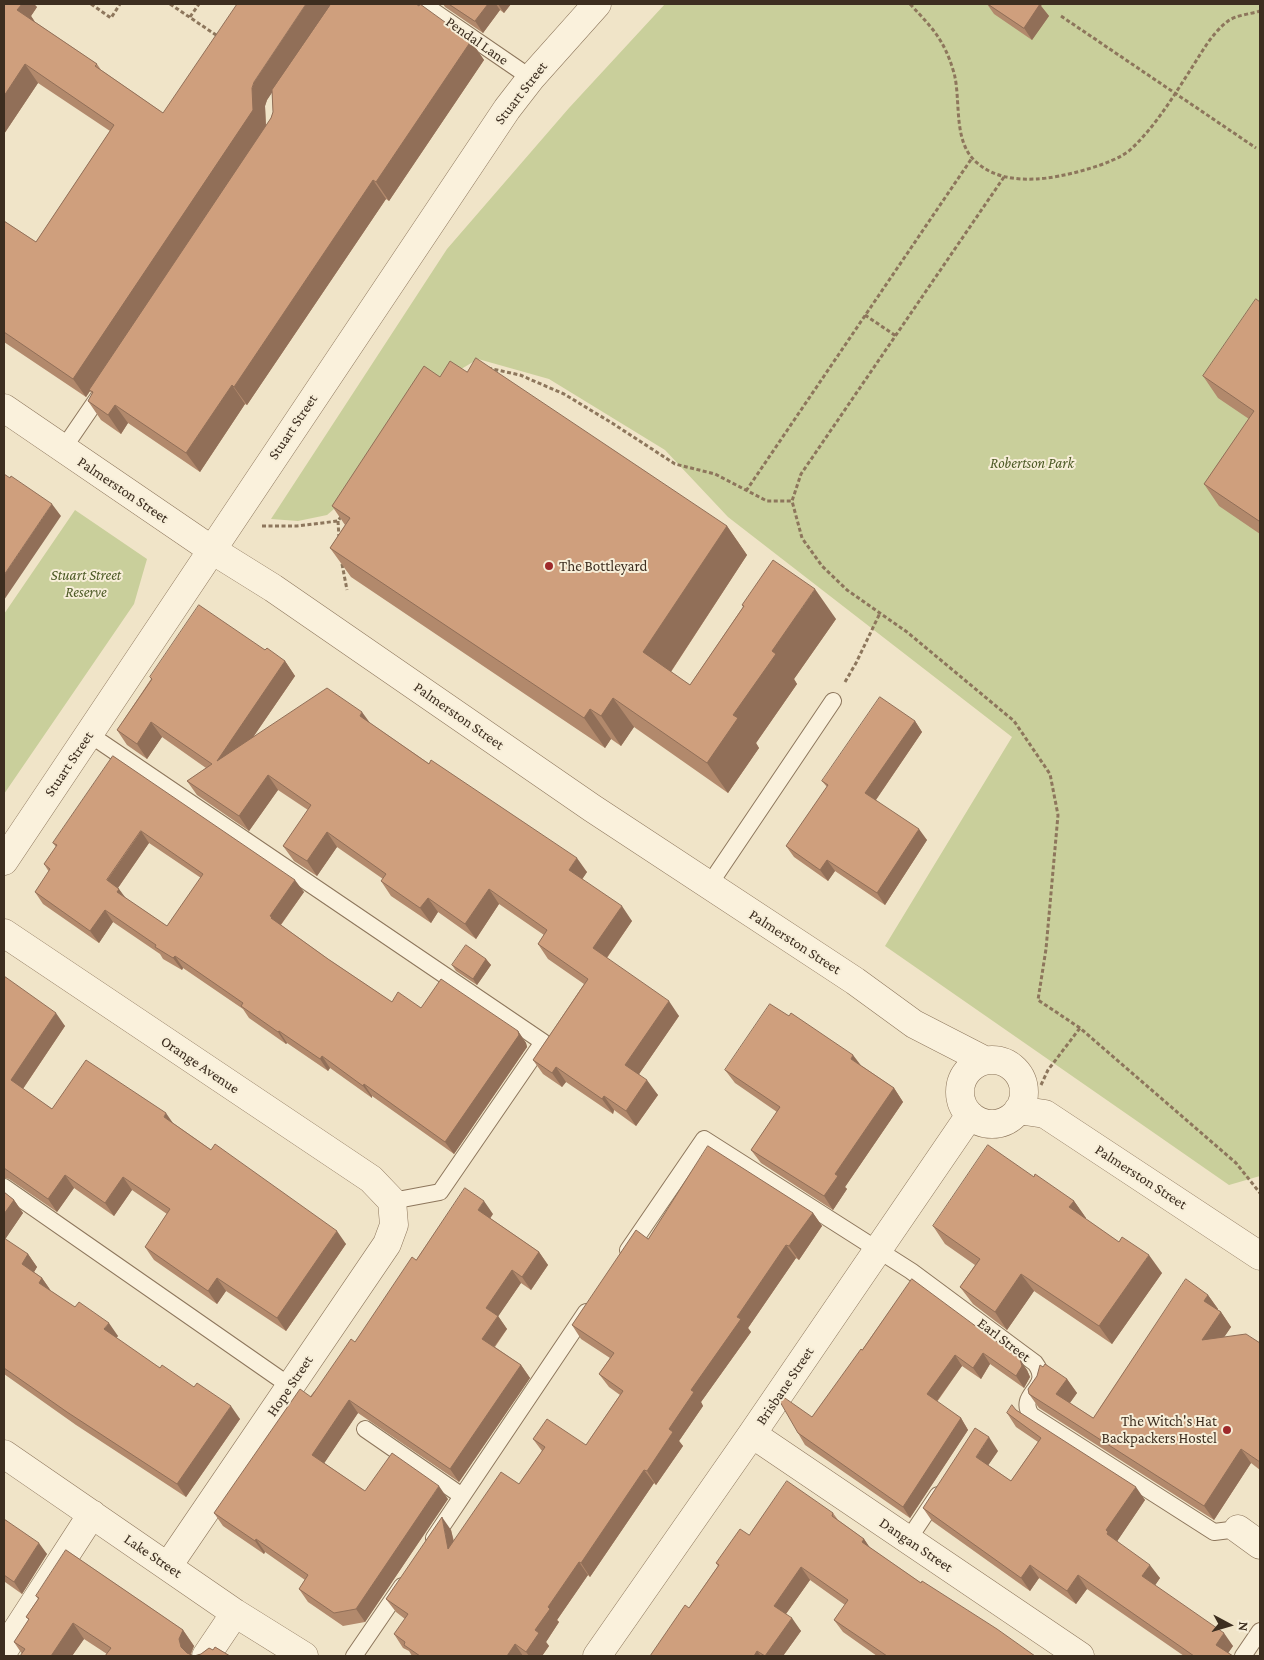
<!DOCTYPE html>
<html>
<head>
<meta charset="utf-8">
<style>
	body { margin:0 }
	#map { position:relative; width:1264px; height:1660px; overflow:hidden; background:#f0e4c8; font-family:"Crimson Pro",serif }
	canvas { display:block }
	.frame { position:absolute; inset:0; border:5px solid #3d2e20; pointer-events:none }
	.north { position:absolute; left:1204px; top:1600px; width:50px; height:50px; -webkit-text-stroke:4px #f7eed8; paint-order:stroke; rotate:96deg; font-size:14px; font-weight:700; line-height:20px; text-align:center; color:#3d2e20 }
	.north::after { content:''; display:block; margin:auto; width:18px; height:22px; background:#3d2e20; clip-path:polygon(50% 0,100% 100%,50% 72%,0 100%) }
</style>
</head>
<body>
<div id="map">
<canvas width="1264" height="1660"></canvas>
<div class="frame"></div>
<div class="north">N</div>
</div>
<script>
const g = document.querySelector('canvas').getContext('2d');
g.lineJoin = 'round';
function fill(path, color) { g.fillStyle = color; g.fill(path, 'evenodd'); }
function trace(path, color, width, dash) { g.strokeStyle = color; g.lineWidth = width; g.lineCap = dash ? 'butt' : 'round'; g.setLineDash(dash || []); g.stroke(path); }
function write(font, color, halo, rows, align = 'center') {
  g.font = font + ' "Crimson Pro",serif'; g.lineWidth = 4; g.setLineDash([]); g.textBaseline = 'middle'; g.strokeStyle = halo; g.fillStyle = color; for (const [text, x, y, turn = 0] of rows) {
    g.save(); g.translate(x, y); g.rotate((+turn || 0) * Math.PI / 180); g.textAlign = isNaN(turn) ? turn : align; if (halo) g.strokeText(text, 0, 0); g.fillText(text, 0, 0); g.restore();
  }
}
const green = new Path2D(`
	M665 4H1260V1176L1229 1185 885 946 1012 737 728 517 665 450 549 379 478 359 409 400 341 503 327 515 298 521 271 519 447 249 569 108Z
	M75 510 147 559 134 604 4 794V614Z`);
const path = new Path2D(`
	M91 4 111 18 120 4
	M170 4 219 37
	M910 4C933 29 944 39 954 73 961 99 953 139 974 160 991 177 1014 180 1037 179 1059 178 1113 165 1130 150 1155 127 1173 97 1191 69 1202 52 1212 33 1228 21 1236 15 1251 14 1260 11
	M1061 16 1256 148
	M190 17 199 4
	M1004 177 801 474 792 501 802 538 822 566 847 590 907 632 1014 721 1050 774 1058 815 1046 949 1038 1000 1080 1028 1236 1163 1260 1193
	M865 315 896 336
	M488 368 520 375 564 394 612 423 675 464 715 474 767 501H792
	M746 491 972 158
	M338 521 339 538
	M262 526H297L338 521 342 515
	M342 564 347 590
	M845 682 856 663 880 613
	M1041 1085 1048 1070 1080 1028`);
const lane = new Path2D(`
	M423 4 531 78
	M63 449 104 389
	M89 734 543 1042 440 1192 392 1201
	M709 885 833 701
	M4 1187 290 1386
	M628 1250 704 1139 911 1271 1035 1363C1054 1388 1016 1393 1031 1415L1214 1532 1238 1529
	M365 1429 462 1496
	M434 1538 586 1312
	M908 1540 938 1495
	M354 1656 402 1586
	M1243 1656 1260 1631`);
const street = new Path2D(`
	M4 408 212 550 273 588 592 808 855 981 914 1024 984 1060
	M4 861 507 109 531 78 597 4
	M4 933 371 1179 392 1201 394 1225 387 1244 168 1566
	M960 1092a32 32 0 1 1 64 0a32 32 0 1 1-64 0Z
	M1018 1110 1045 1114 1260 1256
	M752 1434 1080 1656
	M4 1454 235 1613 304 1656
	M1238 1529 1260 1545
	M4 1650 92 1514
	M206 1656 235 1613
	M597 1656 752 1434 970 1115`);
const wall = new Path2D(`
	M4 4H34L37 7 31 16 35 22 97 64 101 70 163 113 471 41 484 60 389 201 386 199 247 405 245 404 200 472 128 423 121 434 101 420 88 401 92 394 90 391 86 397 4 342V221L36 242 110 131 38 83 4 134ZM272 92 273 112 271 118 266 126 265 106 267 100Z
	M443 4H511L504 13 500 10 483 33 445 7Z
	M987 4H1042L1041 6 1049 16 1032 40 994 14Z
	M1260 302V534L1219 506 1204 484 1249 419 1218 398 1203 376Z
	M467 372 727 526 747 555 671 672 690 685 743 607 742 605 836 619 794 679 797 684 756 743 759 748 728 793 634 727 621 746 611 739 605 748 351 577 330 548 345 525 332 506 440 377Z
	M265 650 285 661 295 676 254 736 370 723 587 872 582 879 632 921 607 958 679 1016 639 1074 658 1095 636 1126 614 1110 613 1114 566 1082 562 1087 543 1074 533 1060 584 984 548 959 538 944 544 935 499 904 476 939 438 912 431 923 391 896 381 881 383 879 337 847 317 876 294 861 283 846 308 810 278 790 249 831 197 795 187 781 206 768 162 737 147 759 127 745 117 730 151 679 150 677Z
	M915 721 922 732 876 800 927 840 885 905 835 871 828 881 794 857 786 846 827 787 822 781Z
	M113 756 304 892 281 925 328 959 392 1002 518 1031 526 1043 527 1047 454 1154 372 1096V1098L330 1068 328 1071 287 1043 286 1044 249 1018 243 1009 183 968 182 970 163 959 160 954 113 922 99 943 43 904 35 892 49 872 44 864 56 847 53 843ZM149 843 201 878 167 926 124 897 118 888Z
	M486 959 491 965 477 985 456 971 452 965Z
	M4 976 65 1026 23 1089 52 1109 173 1123 346 1244 286 1331 226 1291 217 1304 154 1260 145 1247 167 1214 132 1190 114 1216 74 1188 57 1212 9 1179 4 1178Z
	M862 1066 894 1088 903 1102 845 1187 847 1189 833 1210 761 1163 751 1150 777 1112 735 1083 725 1070Z
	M1034 1177 1074 1201 1086 1218V1219L1162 1273 1112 1344 1034 1291 1007 1330 973 1304 960 1287 975 1265 945 1244 933 1226Z
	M4 1192 14 1200 23 1213 5 1239 28 1254 37 1267 34 1272 42 1278 51 1291 118 1336 116 1338 160 1368 240 1419 186 1497 76 1425 4 1374Z
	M813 1213 822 1226 799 1260 796 1258 748 1328 751 1332 701 1402 703 1406 679 1441 683 1446 656 1485 654 1483 590 1577 588 1575 557 1620 559 1622 546 1642 549 1646 542 1656H412L409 1651 403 1648 394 1634 405 1619 396 1612 386 1599 451 1530 454 1541 519 1484 542 1451 533 1439 586 1445 620 1395 609 1387 599 1374 610 1358 581 1339 572 1325 648 1239Z
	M493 1214 490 1218 539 1252 548 1265 531 1290 521 1283 498 1316 507 1329 495 1347 521 1365 530 1378 459 1482 358 1413 324 1463 365 1491 448 1499 365 1622 343 1626 308 1602 299 1589 305 1580 265 1552 264 1554 223 1526 214 1513 355 1342 416 1260Z
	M912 1279 1027 1370 1030 1377 1024 1388 990 1364 981 1379 962 1366 937 1402 961 1418 968 1430 910 1518 805 1445 798 1433 812 1417 862 1350Z
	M1208 1295 1218 1309V1310L1221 1312 1231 1327 1224 1337 1260 1343V1470L1251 1463 1214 1520 1039 1408 1029 1394 1043 1367 1067 1379 1077 1393 1070 1403 1093 1418Z
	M1016 1410 1145 1500 1117 1541 1160 1578 1155 1585 1233 1646 1228 1653 1233 1656H1184L1087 1589 1076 1604 1039 1578 1030 1591 932 1521 923 1508 998 1451 988 1465 1011 1481 1038 1442 1016 1427 1007 1413Z
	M833 1513 838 1520 864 1539 869 1547 921 1583 1035 1656H877L843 1632 834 1620 845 1605 810 1580 786 1614 801 1631 783 1656H650L689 1608 718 1566 716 1563 749 1535Z
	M4 1519 47 1554 22 1594 5 1582 4 1584Z
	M66 1550 183 1630 194 1646 191 1655 194 1656 201 1654 209 1648 213 1650 215 1647 230 1656H105L107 1654 84 1639 72 1656H20L22 1654 14 1642 29 1620 26 1617 38 1599 36 1596Z`);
const shadedWall = new Path2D(`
	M20 4H34L37 7 31 16 35 22 30 29 17 10Z
	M306 4H332L267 100 265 106 266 128 86 397 73 379 252 88 254 82Z
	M488 4H496L500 10 483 33 475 21Z
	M498 4H511L504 13Z
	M1034 4H1042L1041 6 1049 16 1032 40 1024 28Z
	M471 41 484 60 389 201 376 182Z
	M25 64 38 83 4 134V96Z
	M373 180 386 199 247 405 234 387Z
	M232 385 245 404 200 472 186 453Z
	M115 405 128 423 121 434 108 415Z
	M52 504 61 516 4 600V575Z
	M727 526 747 555 664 682 643 652Z
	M815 589 836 619 794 679 797 684 756 743 759 748 728 793 707 763 733 715 772 651Z
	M285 661 295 676 227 775 217 761Z
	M613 698 634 727 621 746 601 716Z
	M590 709 611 739 605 748 584 718Z
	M362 712 373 727 360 716Z
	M915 721 922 732 873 804 865 793Z
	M151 722 162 737 147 759 137 744Z
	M268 775 278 790 249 831 239 816Z
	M919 829 927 840 885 905 877 893Z
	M141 831 149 843 115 892 107 880Z
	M327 832 337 847 317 876 307 861Z
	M577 858 587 872 579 884 569 870Z
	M827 860 835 871 828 881 820 870Z
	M295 880 304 892 279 927 271 918 270 916Z
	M119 889 128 901 117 892Z
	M489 889 499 904 476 939 465 924Z
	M428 898 438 912 431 923 420 908Z
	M622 906 632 921 603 963 593 948Z
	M105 910 113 922 99 943 90 931Z
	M175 956 183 968 182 970 173 958Z
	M486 959 491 965 477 985 473 979Z
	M669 1001 679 1016 635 1080 625 1065Z
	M56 1013 65 1026 20 1093 11 1080Z
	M279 1031 287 1043 286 1044 278 1032Z
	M518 1031 526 1043 527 1047 454 1154 445 1142Z
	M853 1055 863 1068 851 1059Z
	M322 1056 330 1068 328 1071 320 1059Z
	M556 1067 566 1082 562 1087 552 1073Z
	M647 1080 658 1095 636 1126 626 1111Z
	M364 1084 372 1096V1098L363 1086Z
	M894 1088 903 1102 845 1187 847 1189 833 1210 824 1196 835 1174Z
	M604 1096 614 1110 613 1114 602 1099Z
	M166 1113 175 1126 164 1117Z
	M65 1175 74 1188 57 1212 48 1199Z
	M123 1177 132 1190 114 1216 105 1203Z
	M14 1200 23 1213 4 1241V1214Z
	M484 1201 493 1214 487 1223 478 1210Z
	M1074 1201 1086 1218 1082 1225 1069 1207Z
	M813 1213 822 1226 799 1260 789 1246Z
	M337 1231 346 1244 286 1331 277 1318Z
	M786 1245 796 1258 748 1328 751 1332 701 1402 703 1406 679 1441 683 1446 656 1485 647 1471 669 1429 691 1390 737 1317Z
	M539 1252 548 1265 531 1290 522 1277Z
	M28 1254 37 1267 31 1277 22 1264Z
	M1149 1255 1162 1273 1112 1344 1099 1326Z
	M512 1270 521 1283 495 1321 486 1308Z
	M1021 1274 1034 1291 1007 1330 995 1312Z
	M42 1278 51 1291 39 1283Z
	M217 1278 226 1291 217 1304 208 1291Z
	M1208 1295 1218 1309 1214 1315 1204 1301Z
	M1221 1312 1231 1327 1212 1355 1202 1340Z
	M498 1316 507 1329 491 1351 482 1339Z
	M109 1323 118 1336 113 1342 104 1329Z
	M983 1353 990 1364 981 1379 973 1368Z
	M955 1355 962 1366 934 1405 927 1394Z
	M1020 1359 1027 1370 1030 1377 1024 1388 1016 1376Z
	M521 1365 530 1378 459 1482 450 1469Z
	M1067 1379 1077 1393 1066 1408 1056 1394Z
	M349 1400 358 1413 321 1468 312 1455Z
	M231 1406 240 1419 186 1497 177 1484Z
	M961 1418 968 1430 910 1518 903 1507Z
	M989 1437 998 1451 985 1470 976 1457Z
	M1241 1449 1251 1463 1214 1520 1204 1506Z
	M644 1470 654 1483 590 1577 581 1563Z
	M439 1486 448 1499 365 1622 356 1609Z
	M1136 1487 1145 1500 1116 1543 1107 1534 1106 1530Z
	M442 1517 451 1530 458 1562 448 1549Z
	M256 1539 265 1552 264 1554 255 1541Z
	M864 1539 873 1552 862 1542Z
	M39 1543 47 1554 22 1594 14 1582Z
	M579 1562 588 1575 557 1620 559 1622 546 1642 549 1646 542 1656H529L526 1652 535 1630 548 1607Z
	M1030 1565 1039 1578 1030 1591 1021 1578Z
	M1150 1565 1160 1578 1152 1590 1142 1576Z
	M801 1567 810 1580 783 1618 774 1606Z
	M1078 1575 1087 1589 1076 1604 1067 1591Z
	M792 1618 801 1631 783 1656H765Z
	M73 1623 84 1639 72 1656H51Z
	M183 1630 194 1646 190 1655 187 1656 181 1647 179 1639Z
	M1224 1633 1233 1646 1226 1656 1216 1645Z
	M515 1644 523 1656H507Z
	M757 1651 761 1656H754Z`);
const building = new Path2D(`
	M4 4H22L17 10 97 64 95 66 163 113 237 4H306L254 82 252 88 253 110 73 379 4 332V221L36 242 114 125 25 64 4 96Z
	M331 4H416L419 6 420 4 471 41 376 182 373 180 234 387 232 385 186 453 115 405 108 415 88 401 93 392 89 390 271 118 273 112 272 90Z
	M449 4H488L475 21Z
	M988 4H1040L1024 28Z
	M1256 299 1260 302V519L1259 521 1204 484 1254 411 1203 376Z
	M476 358 727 526 643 652 690 685 744 606 742 605 773 560 815 589 772 651 776 654 733 715 738 718 707 763 613 698 601 716 590 709 584 718 330 548 350 518 332 506 424 366 440 377 450 361 467 372Z
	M4 474 10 478 11 476 52 504 4 575Z
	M199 605 265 650 267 648 285 661 217 761 327 688 362 712 360 716 429 764 431 760 577 858 569 870 622 906 593 948 669 1001 625 1065 647 1080 626 1111 604 1096 602 1099 556 1067 552 1073 533 1060 588 979 538 944 547 930 489 889 465 924 428 898 420 908 381 881 386 874 327 832 307 861 283 846 311 805 268 775 239 816 187 781 212 764 151 722 137 744 117 730 152 679 150 677Z
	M880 697 915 721 865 793 919 829 877 893 827 860 820 870 786 846 828 785 822 781Z
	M113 756 295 880 270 916 272 917 271 918 328 959 392 1002 398 992 421 1008 441 979 518 1031 519 1035 445 1142 364 1084 363 1086 322 1056 320 1059 279 1031 278 1032 241 1006 243 1003 175 956 173 958 155 947 156 945 105 910 90 931 35 892 50 869 44 864 57 845 53 843ZM141 831 203 874 167 926 117 892 119 889 107 880Z
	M466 945 486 959 473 979 452 965Z
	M4 976 56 1013 11 1080 52 1109 86 1060 166 1113 164 1117 211 1150 215 1144 337 1231 277 1318 217 1278 208 1291 145 1247 170 1209 123 1177 105 1203 65 1175 48 1199 4 1168Z
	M770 1004 789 1016 791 1013 853 1055 851 1059 894 1088 835 1174 838 1176 824 1196 751 1150 780 1107 725 1070Z
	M988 1145 1034 1177 1035 1174 1074 1201 1069 1207 1119 1242 1122 1237 1149 1255 1099 1326 1021 1274 995 1312 960 1287 980 1259 933 1226Z
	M708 1146 813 1213 789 1246 786 1245 737 1317 741 1319 691 1390 694 1392 669 1429 673 1432 647 1471 644 1470 581 1563 579 1562 548 1607 550 1609 535 1630 539 1633 526 1652 515 1644 507 1656H420L404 1645 405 1642 394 1634 408 1614 386 1599 442 1517 448 1549 501 1472 519 1484 545 1447 533 1439 547 1419 586 1445 623 1391 599 1374 614 1353 572 1325 636 1230 648 1239Z
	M465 1188 484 1201 478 1210 539 1252 522 1277 512 1270 486 1308 498 1316 482 1339 521 1365 450 1469 349 1400 312 1455 365 1491 392 1453 439 1486 356 1609 334 1613 299 1589 308 1575 256 1539 255 1541 214 1513 300 1389 311 1397 351 1339 355 1342 412 1257 416 1260Z
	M4 1192 14 1200 4 1214Z
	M4 1238 28 1254 22 1264 42 1278 39 1283 75 1307 79 1302 109 1323 104 1329 160 1368 162 1365 194 1387 197 1383 231 1406 177 1484 67 1412 4 1368Z
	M912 1279 1020 1359 1022 1366 1016 1376 983 1353 973 1368 955 1355 927 1394 961 1418 903 1507 798 1433 779 1400 782 1396 812 1417 861 1349 862 1350Z
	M1186 1279 1208 1295 1204 1301 1221 1312 1202 1340 1246 1334 1260 1343V1462L1241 1449 1204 1506 1029 1394 1028 1389 1037 1376 1040 1365 1043 1367 1045 1364 1067 1379 1056 1394 1093 1418Z
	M1012 1405 1016 1410 1136 1487 1106 1530 1108 1532 1107 1534 1150 1565 1142 1576 1224 1633 1216 1645 1233 1656H1194L1078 1575 1067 1591 1030 1565 1021 1578 923 1508 975 1428 989 1437 976 1457 1011 1481 1041 1438 1007 1413Z
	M787 1481 833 1513 832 1516 864 1539 862 1542 921 1583 922 1581 997 1629 1035 1656H887L834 1620 848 1600 801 1567 774 1606 792 1618 765 1656 757 1651 754 1656H650L685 1605 689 1608 719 1565 716 1563 740 1529 749 1535Z
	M4 1519 39 1543 14 1582 4 1575Z
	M66 1550 183 1630 179 1639 181 1647 187 1653 194 1656 201 1654 209 1648 213 1650 215 1647 230 1656H105L111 1648 73 1623 51 1656H20L25 1649 14 1642 29 1619 26 1617 39 1598 36 1596Z`);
const markers = [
	[549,566,5,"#9e2a2b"],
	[1227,1430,5,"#9e2a2b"]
];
const streetNames = [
	["Pendal Lane",477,41,35],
	["Stuart Street",521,93,-52],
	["Stuart Street",293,427,-56],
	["Palmerston Street",123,490,34],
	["Palmerston Street",459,716,35],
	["Stuart Street",69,764,-56],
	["Palmerston Street",795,942,33],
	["Orange Avenue",200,1065,34],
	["Palmerston Street",1141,1177,33],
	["Earl Street",1004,1340,37],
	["Hope Street",290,1386,-56],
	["Brisbane Street",785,1386,-56],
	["Dangan Street",916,1545,34],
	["Lake Street",153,1556,34]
];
const parkNames = [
	["Robertson Park",1032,463],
	["Stuart Street",86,575],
	["Reserve",86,592]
];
const poiNames = [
	["The Bottleyard",559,566],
	["The Witch's Hat",1217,1421,"right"],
	["Backpackers Hostel",1217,1438,"right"]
];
fill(green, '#c9cf9b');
trace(lane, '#8d765c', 18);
trace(street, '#8d765c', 29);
trace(path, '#8d765c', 3, [4, 2.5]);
trace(lane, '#faf1dc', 16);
trace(street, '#faf1dc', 28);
fill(wall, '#b2896c');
fill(shadedWall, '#916f58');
fill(building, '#cf9f7d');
trace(building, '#916f58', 1);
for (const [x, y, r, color] of markers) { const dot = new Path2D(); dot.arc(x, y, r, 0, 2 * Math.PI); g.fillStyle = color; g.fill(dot); trace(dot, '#f7eed8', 2); }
write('15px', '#3d2e20', '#f7eed8', streetNames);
write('italic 15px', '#4d5a26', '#f7eed8', parkNames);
write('15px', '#3d2e20', '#f7eed8', poiNames, 'left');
</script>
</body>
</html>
